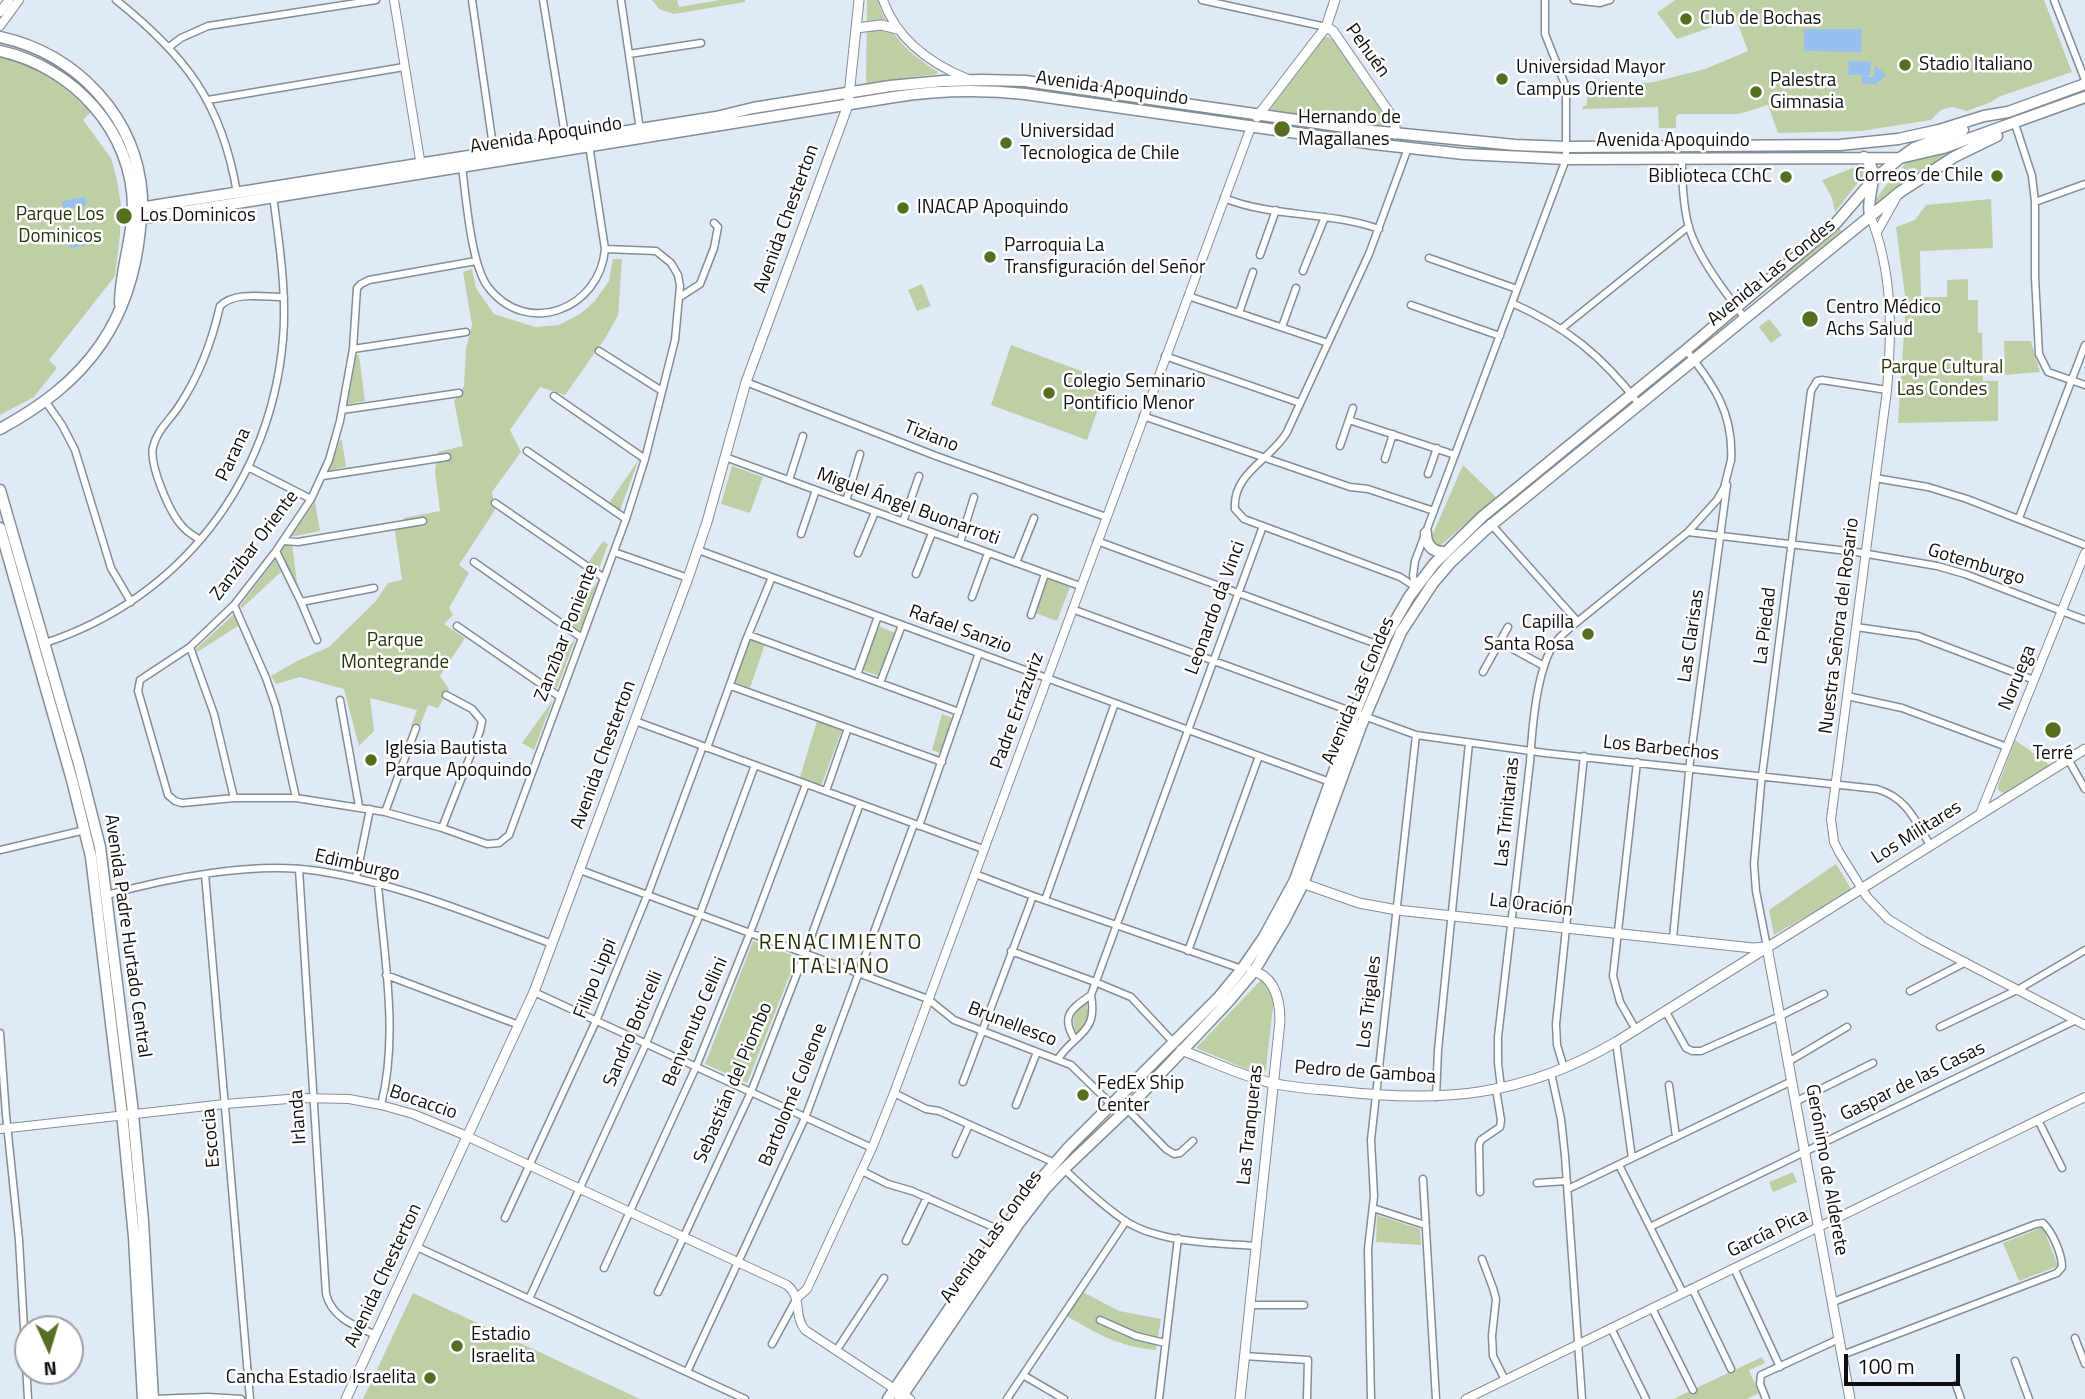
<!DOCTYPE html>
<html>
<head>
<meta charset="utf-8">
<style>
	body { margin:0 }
	#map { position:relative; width:2085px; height:1399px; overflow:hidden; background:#e0eaf6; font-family:"Titillium Web",sans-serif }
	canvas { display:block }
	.north { position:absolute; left:14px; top:1315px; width:70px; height:70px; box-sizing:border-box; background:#fff; border:2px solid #9e9fa1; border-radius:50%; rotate:176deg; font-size:19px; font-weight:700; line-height:28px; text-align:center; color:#0c1013 }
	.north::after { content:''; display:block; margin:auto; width:24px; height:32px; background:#556e1f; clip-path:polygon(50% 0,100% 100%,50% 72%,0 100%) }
	.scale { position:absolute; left:1844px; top:1354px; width:116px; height:32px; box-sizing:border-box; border:4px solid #0c1013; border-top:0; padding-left:9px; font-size:21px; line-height:24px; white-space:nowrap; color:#0c1013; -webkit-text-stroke:5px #fff; paint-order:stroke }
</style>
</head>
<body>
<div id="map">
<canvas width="2085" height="1399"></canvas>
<div class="north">N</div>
<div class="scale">100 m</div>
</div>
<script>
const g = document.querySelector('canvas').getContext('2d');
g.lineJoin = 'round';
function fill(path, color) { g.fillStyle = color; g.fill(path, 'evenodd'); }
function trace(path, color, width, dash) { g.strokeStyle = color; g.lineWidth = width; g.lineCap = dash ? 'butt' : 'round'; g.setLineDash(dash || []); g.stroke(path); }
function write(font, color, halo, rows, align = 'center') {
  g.font = font + ' "Titillium Web",sans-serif'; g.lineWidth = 5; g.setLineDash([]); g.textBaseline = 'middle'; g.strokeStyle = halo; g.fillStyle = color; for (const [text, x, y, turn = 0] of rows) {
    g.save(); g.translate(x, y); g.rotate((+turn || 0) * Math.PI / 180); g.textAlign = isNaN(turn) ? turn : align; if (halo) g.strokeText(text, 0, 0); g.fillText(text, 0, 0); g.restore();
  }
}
const green = new Path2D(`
	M652 0H677L679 7 720 0H745V2L674 14 659 9Z
	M867 0H878C887 34 910 54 938 72L937 74 868 83 866 82Z
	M1675 0H2044L2072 72 1998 97 1991 102 1967 111 1953 107 1947 108 1941 110 1931 120 1861 131 1778 133 1768 105 1739 114H1679L1676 116V128H1659L1658 107 1582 109 1583 106 1587 105V88L1654 82 1705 69 1748 51 1736 19 1677 39 1657 13Z
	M1328 37 1336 41 1357 76 1389 118 1387 127 1269 112 1275 99 1323 38Z
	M0 57C42 66 61 84 91 112L83 120 111 158 117 180 121 205 120 235 115 276 49 360 57 368 34 397 0 415Z
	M1130 101 1238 117 1237 121 1130 105Z
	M1985 138 1875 207 1872 204 1891 179 1906 163 1950 151Z
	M1858 166 1863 169 1864 175 1835 212 1832 198 1822 180Z
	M1991 199 1993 248 1920 251 1921 297H1947V280L1968 279V300H1978V333H1982L1983 381H1998V421L1898 423 1906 303 1896 227 1915 220 1926 205Z
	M1838 227 1844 233 1772 289 1771 287Z
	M613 259H622L618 315 606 337 565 395 540 387 510 430 521 452 492 492 495 510 459 565 469 573 449 608 453 615 444 624 465 638 440 676 449 689 438 708 428 705 419 729 411 726 417 710 370 698 374 731 359 746 344 689 300 677 276 684 271 676 297 661 329 647 375 602 388 583 402 580 395 531 404 518 440 511 435 472 438 452 463 446 454 401 464 386 466 349 472 325 463 272 472 269 476 288 494 314 535 327 559 325 580 314 594 302 609 281Z
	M922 284 931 306 917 311 908 290Z
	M1769 319 1782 335 1771 343 1759 327Z
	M2004 341H2031L2040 372 2005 375Z
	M1011 345 1108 381 1087 440 991 405Z
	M356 355H359L365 401 348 404Z
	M340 440H342L346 467 329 470Z
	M639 459 620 510 609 503Z
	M1463 465 1496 497 1441 545H1435L1431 538Z
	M732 466 763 477 750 513 721 504Z
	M315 502 320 531 290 537Z
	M603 541 608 544 599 569 588 563Z
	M292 544 298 590 279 550 284 545Z
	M275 560 281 572 242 608 240 606Z
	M1046 578 1070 587 1057 621 1033 612Z
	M599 579 580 630 569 623Z
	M234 614 238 626 197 652 196 649Z
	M878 626 895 633 879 676 862 670Z
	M576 637 557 688 546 681Z
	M750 639 765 644 750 688 734 682Z
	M553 700 534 750 522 743Z
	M942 714 954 719 942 754 932 750Z
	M817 721 842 730 821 786 800 777Z
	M2015 740 2051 766 2005 794 1998 790V786Z
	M1836 864 1852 890 1774 935 1769 910Z
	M753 941 797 957 747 1083 705 1064Z
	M1261 980 1270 986 1274 997 1266 1070 1258 1074 1196 1048Z
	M1086 1001C1090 1017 1088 1023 1077 1034 1070 1019 1074 1011 1086 1001Z
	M1793 1172 1797 1182 1773 1192 1769 1182Z
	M1377 1215 1420 1229 1421 1245 1376 1242Z
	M2043 1227 2058 1266 2019 1281 2003 1243Z
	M1083 1292 1119 1311 1161 1319 1156 1350C1118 1346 1099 1335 1067 1316Z
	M413 1293 640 1399H363Z
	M1762 1357 1765 1363 1749 1370 1759 1393 1747 1399H1673Z`);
const water = new Path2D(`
	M1804 29H1862L1861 52 1804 51Z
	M1849 61 1871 62 1870 75H1867L1868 77H1874L1875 65 1886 75 1876 84H1862V75H1848Z
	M85 197 86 206 63 209 62 201Z
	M92 236 93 244 70 248 68 239Z`);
const minor = new Path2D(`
	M116 0C186 56 222 103 237 193
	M472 0 494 153
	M543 0 566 141
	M621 0 640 130
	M1202 0 1326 27
	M1574 0 1600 3 1610 0
	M2054 0 2085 80
	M169 47 181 38 208 26 376 0
	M629 54 701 43
	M208 100 404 67
	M2016 127 2032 176 2035 202V277L2039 354 2048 372 2085 385
	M1408 148 1369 254 1287 432C1272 459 1232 473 1235 509L1244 519 1400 577 1414 586
	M1682 159C1682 181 1683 203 1688 224 1696 255 1725 292 1744 317
	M462 167C466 197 471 265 488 287 527 338 600 309 605 249L589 145
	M1224 198C1273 218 1329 211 1379 229
	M2035 202 2085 184
	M1260 255 1276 210
	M1429 258 1517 289
	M476 261 369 280 361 284 357 288 353 349 340 421 329 460 311 499 276 551 234 605 190 647 140 680 138 691 168 795 175 801 182 803 234 798H296L385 812 442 828 487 844 499 843 509 835 626 519 645 459 675 340 680 286 678 275 671 263 656 251 605 249
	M1303 271 1325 217
	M1188 296 1328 343
	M680 297 700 284 714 248 718 227 714 223
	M1512 303C1568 328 1602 356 1639 404
	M1411 305 1500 336
	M1239 313 1253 272
	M1282 327 1296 288
	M1561 329 1689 226
	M353 349 466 332
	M1686 350C1714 385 1734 414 1731 461
	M599 351 662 391
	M1165 356 1300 403
	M746 382 936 456 1106 517
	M554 396 645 459
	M46 402 62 425 75 450 111 568 131 602
	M342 410 459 393
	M1143 416 1350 487 1368 489 1434 511
	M1349 420 1455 455
	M1340 446 1353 408
	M527 451 626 519
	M725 457 1080 586
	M1385 459 1393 434
	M248 467 311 499
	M1428 474 1437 448
	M323 476 447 457
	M1875 478 1928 487 1967 499 2085 545
	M789 480 803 436
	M846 501 860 454
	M495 503 604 578
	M2019 518 2085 345
	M903 522 919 476
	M1490 523 1577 621
	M1688 532 1856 552 1937 566 1965 574 2085 620
	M801 534 816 490
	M200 540C194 536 187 532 183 527 170 514 149 465 153 447 157 430 170 420 179 406 199 376 212 341 220 306 235 291 264 297 284 297
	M283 541 298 542 423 521
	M1097 541 1382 646
	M960 542 974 497
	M698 550 1330 782
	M276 551 301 602 317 640
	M614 552 688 578
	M858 553 875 512
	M474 562 582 638
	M1016 563 1034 518
	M916 574 932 533
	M1416 587 1413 576 1415 561 1566 159V87L1545 34V0
	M972 597 988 553
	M301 602 374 588
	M234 605 266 678 276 707 296 798
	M1072 609 1416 735 1545 753 1877 789C1907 798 1915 820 1930 845
	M1031 615 1045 574
	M457 626 560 697
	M1856 627 1918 636 2034 680
	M749 635 959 712
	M1500 642 1544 666
	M45 643C180 599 271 481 283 339 287 294 279 241 273 196
	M190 647 214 714 234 798
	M1483 672 1508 627
	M857 675 878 616
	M880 683 902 625
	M731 686 942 762
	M1847 696 1902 708 2007 747
	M340 700 359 806
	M635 721 983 849
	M707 748 746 640 772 577
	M2068 759 2085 789
	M826 791 848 728
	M385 812 416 728
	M919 826 979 653
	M442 828 480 731 482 721 472 709 446 695
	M0 850 85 830
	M299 869 326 1294C332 1318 355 1326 376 1335
	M580 870 928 999 954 1020 1071 1065 1112 1105
	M205 874 250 1399
	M975 874 1033 896 1242 969
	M356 878 370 809
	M378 885C384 955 399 1036 381 1105
	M107 895C168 878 255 861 318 871 397 883 477 916 552 944
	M1045 900 1115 703
	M1673 938 1690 762 1727 485
	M1767 947 1756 891 1754 864 1761 784 1811 391 1817 381 1822 380 1887 390
	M1011 951 1095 982 1131 997 1174 1043
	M1188 951 1259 756
	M386 975 519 1025
	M1910 991 1966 962
	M534 992 872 1148
	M1666 1012 1686 1048 1692 1051H1701L1780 1016 1824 994
	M1940 1027 2019 989 2085 950
	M1636 1030 1620 1002 1613 976 1637 762
	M0 1033 6 1115 19 1240 28 1399
	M1075 1040C1060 1016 1071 1009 1091 995
	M1616 1042 1632 1158
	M1058 1059C1076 1032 1098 1034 1091 995L1263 526
	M1788 1062 1847 1027
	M1564 1068 1557 1045 1556 1024 1584 756
	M1551 1073 1561 1119 1565 1156 1582 1399
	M963 1082 1033 896
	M1669 1085 1676 1137
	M1501 1088 1498 1063V1037L1530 762C1532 729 1536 676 1552 647 1557 639 1564 633 1571 627L1688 532 1717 500 1724 488 1731 460
	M894 1093 926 1109 939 1111 1055 1163
	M1436 1097 1438 1050 1469 743
	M1795 1102 1873 1063
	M1016 1105 1037 1052
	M1127 1109 1166 1149 1174 1154 1180 1153 1193 1141
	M2038 1120 2062 1168
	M956 1154 969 1125
	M1619 1165 1683 1293
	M1064 1169C1082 1186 1105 1208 1127 1222 1161 1243 1216 1243 1256 1246
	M862 1171 888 1184 912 1191 1002 1231
	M1423 1179 1436 1399
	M1537 1183 1567 1181
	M1568 1189 1792 1081
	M1480 1192 1479 1145 1481 1140 1500 1127 1501 1120 1496 1089
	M1373 1208 1425 1225
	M505 1218 596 1021 649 891 703 746
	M1650 1227 2076 1020
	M906 1241 927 1197
	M417 1247 745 1399
	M1482 1259 1493 1288 1496 1299 1492 1336 1493 1356 1505 1380
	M604 1268 696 1067 750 933 806 784
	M1734 1268 1780 1367
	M1692 1288 1731 1369
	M658 1292 751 1092 805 953 860 804
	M529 1299 644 1048 698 919 755 765
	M1833 1302 2036 1224 2043 1223C2053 1233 2062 1254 2062 1267L2057 1273 1842 1355
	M1250 1305H1304
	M1652 1308 1693 1390
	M1100 1320 1136 1336 1165 1343
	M1611 1328 1646 1399
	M2075 1338 2085 1364
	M772 1344 797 1298
	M836 1351 884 1278
	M1244 1356 1308 1360 1307 1399
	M2015 1361 2029 1399
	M687 1372 805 1118 914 824
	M1023 1375 1064 1399
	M1956 1385 1961 1399
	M153 1399 208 1397 241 1399
	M1007 1399 1126 1221
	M1159 1399 1178 1238
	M1371 1399 1368 1249 1374 1196 1371 1140 1416 735
	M1766 1399 1760 1384 1761 1375 1839 1339`);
const tertiary = new Path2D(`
	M394 0 421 166
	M883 0C897 40 931 64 968 79
	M0 12 9 0
	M0 26 19 0
	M1870 215C1893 272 1892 330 1887 390L1831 819 1834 842 1839 852 1867 897 1888 919 1924 941 2085 1025
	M1877 232 1896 198
	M1980 814 2085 553
	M0 1129 225 1104 301 1098 349 1099 381 1105 413 1114 462 1134 787 1285C803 1298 793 1315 805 1330L910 1399
	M797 1298 807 1289 872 1148 894 1093 1251 127
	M1466 1399 2085 1097`);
const secondary = new Path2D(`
	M1326 27 1333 31 1395 121V134
	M856 28 881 25 898 29
	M1257 117 1326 27 1335 0
	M1299 882 1359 903 1397 910 1753 948 1766 947
	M1767 947 1850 1399
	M1181 1050C1211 1061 1241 1076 1272 1083 1293 1088 1315 1089 1336 1091 1442 1103 1522 1097 1616 1042L2085 749
	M346 1399 534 992 688 578 707 522 746 382 848 105 859 0
	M1240 1399 1280 1021C1280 999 1275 976 1251 970`);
const primary = new Path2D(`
	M0 37C77 54 137 117 142 197 142 208 141 218 140 229 136 270 125 309 101 344 75 382 40 407 0 429
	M0 51C73 67 133 131 133 208 132 241 120 272 120 304
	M1864 157C1883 173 1865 195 1870 215
	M133 209 716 117 753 108 890 86 943 81 982 80 1025 81 1373 131 1515 145 1567 147 1840 145 1898 139 1939 130 1984 116 2008 112 2085 84
	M132 220 894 97C938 90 980 89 1025 94L1374 144 1464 154 1566 159 1900 158 1943 148 2085 97
	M0 490 79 764 100 847 132 1104 143 1221 153 1399
	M0 528 72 780 91 857 123 1123 134 1237 143 1399
	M1426 533C1426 545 1432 552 1444 552
	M888 1399 1002 1231 1041 1179 1069 1147 1219 997 1242 969 1264 937 1295 880 1355 713 1386 637 1409 597 1434 564 1483 516 1686 350 1836 223 1873 180 1900 158 1914 148 1963 130
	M900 1399 1019 1223 1046 1188 1064 1169 1127 1109 1228 1002 1254 971 1284 921 1303 884 1361 726 1401 632 1433 583 1451 562 1485 530 1900 192 1954 157 1997 136`);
const markers = [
	[1686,19,7,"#556e1f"],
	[1905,65,7,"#556e1f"],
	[1502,79,7,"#556e1f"],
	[1756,92,7,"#556e1f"],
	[1282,129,9,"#556e1f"],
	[1006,143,7,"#556e1f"],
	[1997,176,7,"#556e1f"],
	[1786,177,7,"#556e1f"],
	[903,208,7,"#556e1f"],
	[124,216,9,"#556e1f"],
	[990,257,7,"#556e1f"],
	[1810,319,9,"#556e1f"],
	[1049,393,7,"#556e1f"],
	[1588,634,7,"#556e1f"],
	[2053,730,9,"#556e1f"],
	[371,760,7,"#556e1f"],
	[1083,1095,7,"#556e1f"],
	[457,1346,7,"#556e1f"],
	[430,1378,7,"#556e1f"]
];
const poiNames = [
	["Club de Bochas",1700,19],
	["Stadio Italiano",1919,65],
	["Universidad Mayor",1516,68],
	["Campus Oriente",1516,90],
	["Palestra",1770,81],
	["Gimnasia",1770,103],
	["Hernando de",1298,118],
	["Magallanes",1298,140],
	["Universidad",1020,132],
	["Tecnologica de Chile",1020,154],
	["Correos de Chile",1983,176,"right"],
	["Biblioteca CChC",1772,177,"right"],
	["INACAP Apoquindo",917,208],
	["Los Dominicos",140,216],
	["Parroquia La",1004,246],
	["Transfiguración del Señor",1004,268],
	["Centro Médico",1826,308],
	["Achs Salud",1826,330],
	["Colegio Seminario",1063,382],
	["Pontificio Menor",1063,404],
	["Capilla",1574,623,"right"],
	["Santa Rosa",1574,645,"right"],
	["Iglesia Bautista",385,749],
	["Parque Apoquindo",385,771],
	["Terré",2053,754,"center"],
	["FedEx Ship",1097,1084],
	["Center",1097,1106],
	["Estadio",471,1335],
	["Israelita",471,1357],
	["Cancha Estadio Israelita",416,1378,"right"]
];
const streetNames = [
	["Pehuén",1367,51,54],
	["Avenida Apoquindo",1112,89,8],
	["Avenida Apoquindo",546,136,-9],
	["Avenida Apoquindo",1673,141],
	["Avenida Chesterton",787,219,-70],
	["Avenida Las Condes",1772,273,-39],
	["Tiziano",931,437,21],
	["Parana",234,455,-65],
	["Miguel Ángel Buonarroti",908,507,20],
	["Zanzibar Oriente",255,546,-53],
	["Gotemburgo",1976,565,17],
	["Leonardo da Vinci",1216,608,-70],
	["La Piedad",1766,626,-83],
	["Nuestra Señora del Rosario",1840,626,-83],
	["Rafael Sanzio",960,630,20],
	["Zanzíbar Poniente",567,633,-69],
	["Las Clarisas",1692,636,-82],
	["Noruega",2018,678,-68],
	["Avenida Las Condes",1359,691,-67],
	["Padre Errázuriz",1018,711,-70],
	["Los Barbechos",1661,749,6],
	["Avenida Chesterton",604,755,-70],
	["Las Trinitarias",1508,812,-84],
	["Los Militares",1917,833,-32],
	["Edimburgo",357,866,13],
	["La Oración",1531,906,7],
	["Avenida Padre Hurtado Central",127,936,82],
	["Filipo Lippi",596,979,-68],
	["Los Trigales",1370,1002,-83],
	["Benvenuto Cellini",696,1022,-67],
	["Brunellesco",1012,1025,21],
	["Sandro Boticelli",634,1029,-67],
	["Pedro de Gamboa",1365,1073,4],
	["Gaspar de las Casas",1913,1082,-26],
	["Sebastián del Piombo",734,1083,-67],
	["Bartolomé Coleone",794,1095,-68],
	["Bocaccio",423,1103,19],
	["Irlanda",299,1117,-94],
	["Las Tranqueras",1251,1125,-84],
	["Escocia",212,1138,-95],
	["Gerónimo de Alderete",1826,1170,80],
	["García Pica",1768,1234,-26],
	["Avenida Las Condes",992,1237,-54],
	["Avenida Chesterton",384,1276,-65]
];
const parkNames = [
	["Parque Los",60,215],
	["Dominicos",60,237],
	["Parque Cultural",1942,368],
	["Las Condes",1942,390],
	["Parque",395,641],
	["Montegrande",395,663]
];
const neighbourhoodNames = [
	["RENACIMIENTO",841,944],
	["ITALIANO",841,968]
];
fill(green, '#becfa5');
fill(water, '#97c0ef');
trace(minor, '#838d97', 9);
trace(tertiary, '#838d97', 10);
trace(secondary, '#838d97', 11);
trace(primary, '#838d97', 13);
trace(minor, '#fff', 6);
trace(tertiary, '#fff', 8);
trace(secondary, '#fff', 9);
trace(primary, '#fff', 10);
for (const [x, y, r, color] of markers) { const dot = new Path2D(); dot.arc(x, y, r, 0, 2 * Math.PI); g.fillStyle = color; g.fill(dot); trace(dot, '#fff', 2.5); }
write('19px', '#0c1013', '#fff', poiNames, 'left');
write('19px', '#0c1013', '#fff', streetNames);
write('19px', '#27340a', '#fff', parkNames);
g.letterSpacing = '2px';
write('21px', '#232e09', '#fff', neighbourhoodNames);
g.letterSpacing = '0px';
</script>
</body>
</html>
